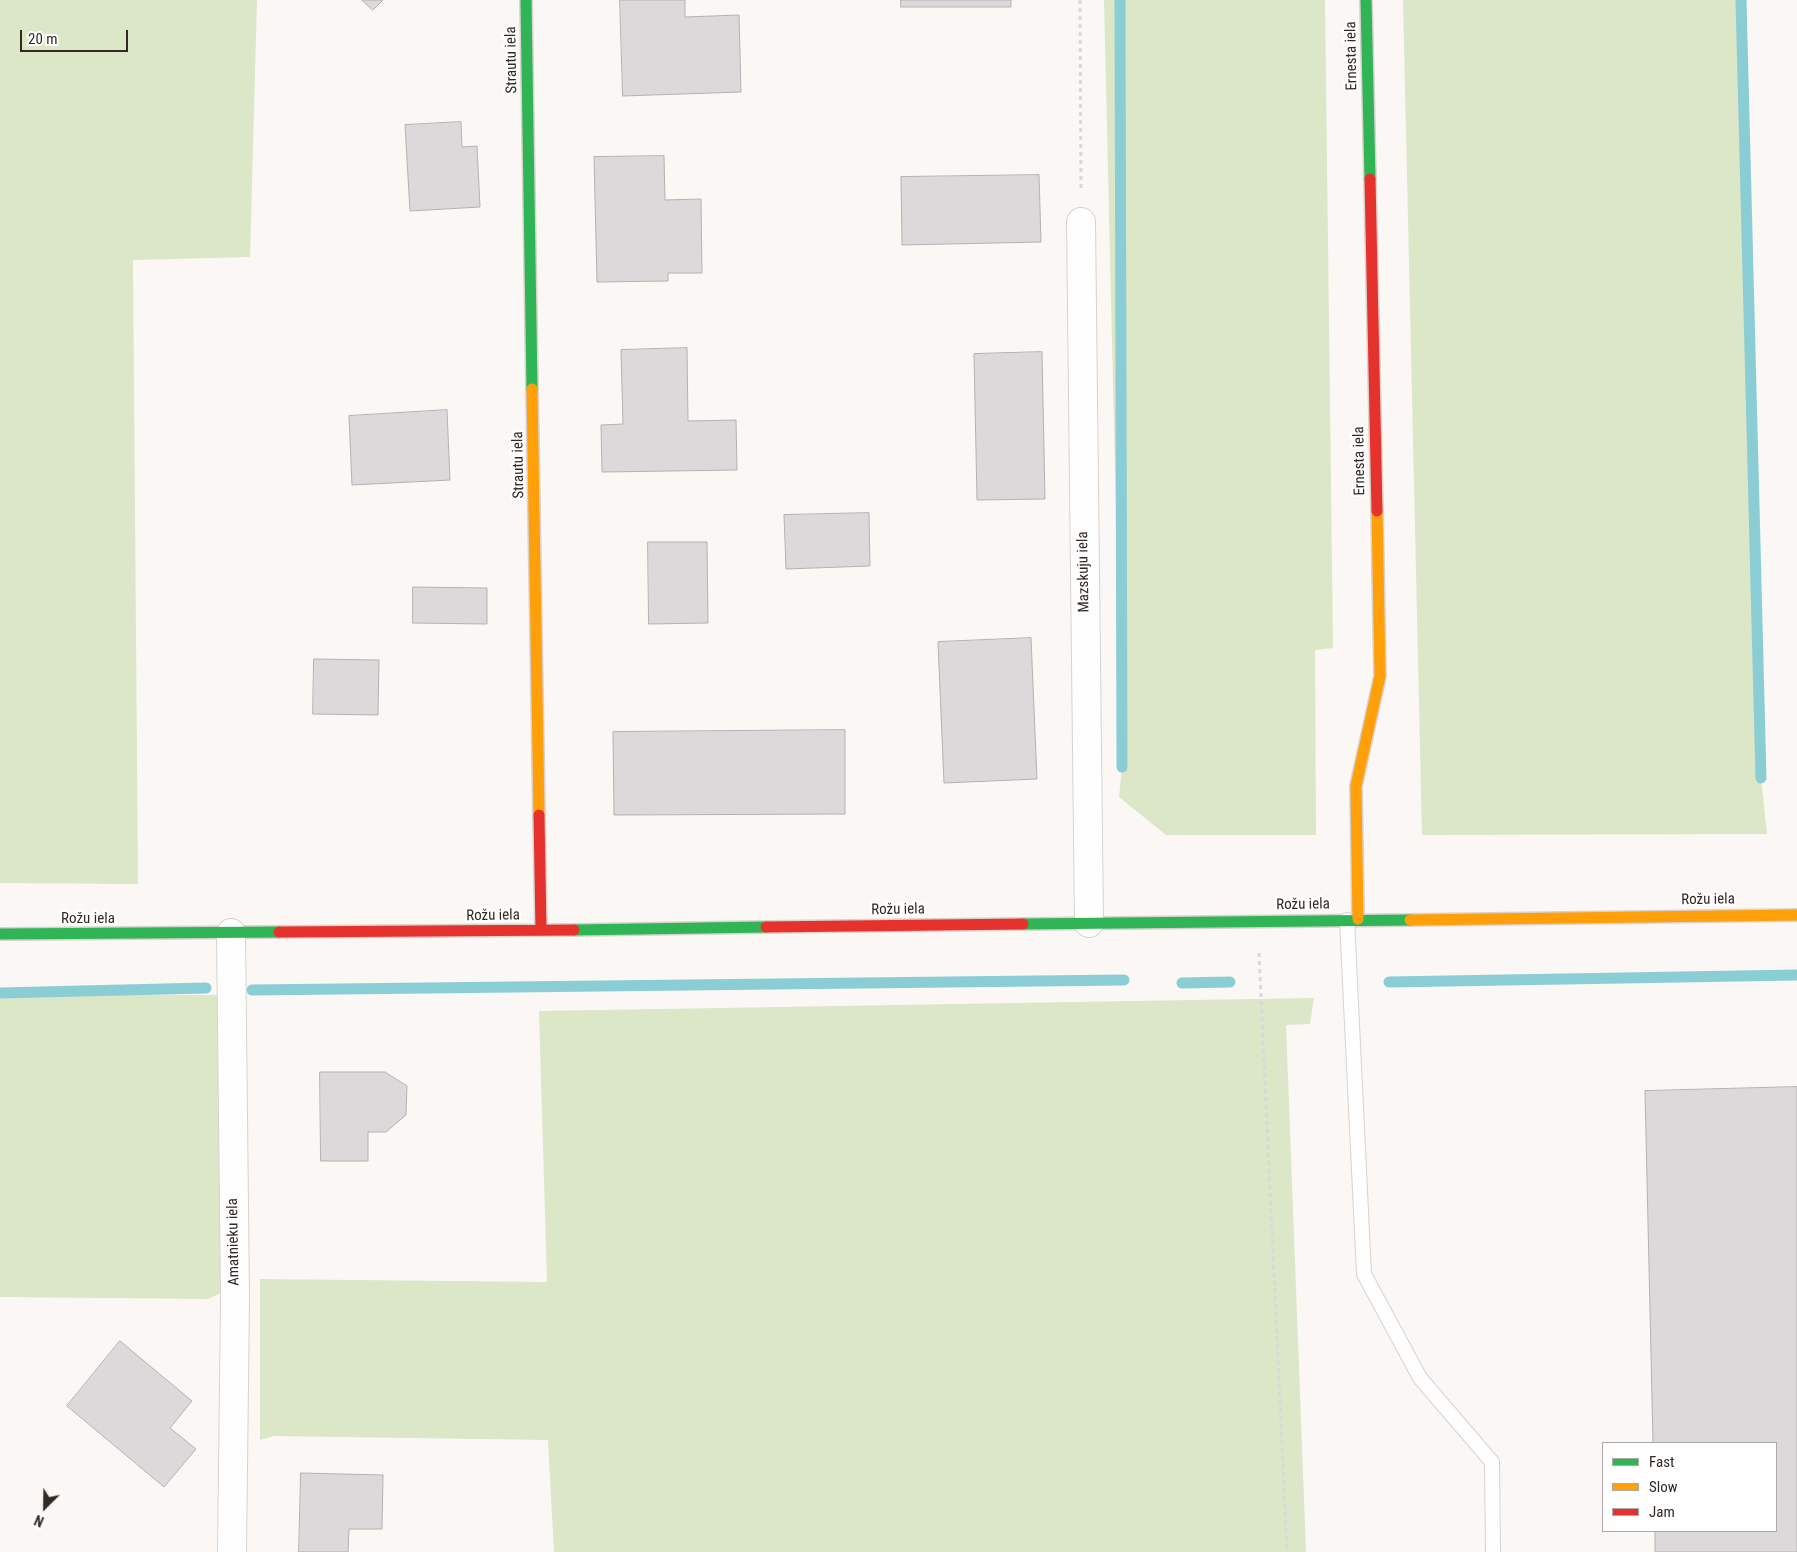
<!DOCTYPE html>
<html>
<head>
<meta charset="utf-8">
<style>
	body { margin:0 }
	#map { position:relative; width:1797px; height:1552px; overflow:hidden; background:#faf7f5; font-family:"Roboto Condensed",sans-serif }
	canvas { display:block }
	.legend { position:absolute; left:1602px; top:1442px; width:175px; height:90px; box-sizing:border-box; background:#fff; border:1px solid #ada9a7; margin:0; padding:6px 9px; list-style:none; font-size:15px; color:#322924 }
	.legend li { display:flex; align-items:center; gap:10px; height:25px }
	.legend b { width:25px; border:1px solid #ada9a7 }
	.north { position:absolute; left:20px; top:1482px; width:50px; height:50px; -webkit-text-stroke:4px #fff; paint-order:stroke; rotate:203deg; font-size:14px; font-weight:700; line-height:20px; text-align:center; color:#322924 }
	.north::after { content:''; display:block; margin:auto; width:18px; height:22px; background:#322924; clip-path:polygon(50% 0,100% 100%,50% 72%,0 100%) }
	.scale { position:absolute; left:20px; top:30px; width:108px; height:22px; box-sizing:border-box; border:2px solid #322924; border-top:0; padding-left:6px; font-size:15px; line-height:18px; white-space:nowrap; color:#322924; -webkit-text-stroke:4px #fff; paint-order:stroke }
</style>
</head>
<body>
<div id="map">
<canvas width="1797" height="1552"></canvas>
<ul class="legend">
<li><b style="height:6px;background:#30b455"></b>Fast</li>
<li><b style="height:6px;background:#ff9f0a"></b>Slow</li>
<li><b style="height:6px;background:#e5322d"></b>Jam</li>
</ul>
<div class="north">N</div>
<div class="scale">20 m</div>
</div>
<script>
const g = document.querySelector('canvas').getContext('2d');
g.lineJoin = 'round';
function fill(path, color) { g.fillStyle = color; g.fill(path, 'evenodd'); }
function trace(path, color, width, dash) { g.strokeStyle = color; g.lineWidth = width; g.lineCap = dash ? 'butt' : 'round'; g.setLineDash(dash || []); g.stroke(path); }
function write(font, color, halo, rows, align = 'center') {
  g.font = font + ' "Roboto Condensed",sans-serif'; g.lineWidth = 5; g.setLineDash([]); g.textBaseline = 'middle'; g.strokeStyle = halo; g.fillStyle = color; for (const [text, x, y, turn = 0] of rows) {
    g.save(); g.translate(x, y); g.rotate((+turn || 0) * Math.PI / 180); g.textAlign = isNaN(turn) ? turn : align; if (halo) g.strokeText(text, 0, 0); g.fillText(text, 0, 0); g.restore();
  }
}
const green = new Path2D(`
	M0 0H257L250 257 133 260 138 884 0 883Z
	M1104 0H1325L1333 648 1315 650 1316 835H1166L1119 797 1122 767Z
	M1403 0H1740L1761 778 1767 834 1422 835Z
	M0 995H217L221 1293 208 1299 0 1297Z
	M1314 998 1310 1024 1286 1025 1306 1552H554L548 1440 274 1436 260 1440V1279L547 1282 539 1011Z`);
const stream = new Path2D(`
	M1120 0 1122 767
	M1741 0 1761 778
	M1389 982 1797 975
	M1182 983 1230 982
	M252 990 1124 980
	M0 993 206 988`);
const building = new Path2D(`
	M362 0H383L373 10Z
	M620 0H685V17L739 15 741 92 623 96Z
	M901 0H1011V7H901Z
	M461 122 462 147 477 146 480 207 410 211 405 125Z
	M664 156 665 200 701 199 702 273H668V281L597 282 594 157Z
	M1039 175 1041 242 902 245 901 177Z
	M687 348 688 421 736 420 737 470 602 472 601 425 623 424 621 350Z
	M1042 352 1045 499 977 500 974 354Z
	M447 410 450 480 352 485 349 416Z
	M869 513 870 566 786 569 784 515Z
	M648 542H707L708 623 649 624Z
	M413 587 487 588V624L413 623Z
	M1031 638 1037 779 944 783 938 642Z
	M314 659 379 660 378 715 313 714Z
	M845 730V814L614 815 613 732Z
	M320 1072H385L407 1086 406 1115 386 1132H368V1161H321Z
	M1797 1087V1552H1655V1531H1776V1443H1653L1645 1091Z
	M120 1341 192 1401 170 1428 196 1449 164 1487 67 1406Z
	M301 1473 383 1475 382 1529H349L348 1552H299Z`);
const path = new Path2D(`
	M1080 0 1081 189
	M1259 953 1287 1552`);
const lane = new Path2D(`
	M1347 920 1364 1274 1420 1378 1492 1462 1493 1552`);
const street = new Path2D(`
	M1081 222 1089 923
	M231 933 235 1298 232 1552`);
const fast = new Path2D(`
	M526 0 532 389
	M1366 0 1370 179
	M1023 924 1410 920
	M574 930 766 927
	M0 934 279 932`);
const slow = new Path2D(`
	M532 389 539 815
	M1358 919 1356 786 1380 676 1377 511
	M1410 920 1797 915`);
const jam = new Path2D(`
	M1370 179 1377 511
	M539 815 541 930
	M766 927 1023 924
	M279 932 574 930`);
const streetNames = [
	["Ernesta iela",1352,56,-91],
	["Strautu iela",512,60,-91],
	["Ernesta iela",1360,461,-91],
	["Strautu iela",519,465,-91],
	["Mazskuju iela",1084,572,-91],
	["Rožu iela",1708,900,-1],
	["Rožu iela",1303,905,-1],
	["Rožu iela",898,910,-1],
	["Rožu iela",493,916,-1],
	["Rožu iela",88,919],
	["Amatnieku iela",234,1242,-91]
];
fill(green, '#dce7c8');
trace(stream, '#8bcdd5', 11);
fill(building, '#ddd9db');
trace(building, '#b5b1b3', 1);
trace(lane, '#d8d2cf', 16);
trace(street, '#d8d2cf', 30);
trace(fast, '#d8d2cf', 14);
trace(slow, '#d8d2cf', 14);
trace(jam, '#d8d2cf', 14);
trace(path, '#dad8d7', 3, [4, 4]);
trace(lane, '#fefefe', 14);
trace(street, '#fefefe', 28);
trace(fast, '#30b455', 11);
trace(slow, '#ff9f0a', 11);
trace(jam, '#e5322d', 11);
write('15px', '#322924', '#fff', streetNames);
</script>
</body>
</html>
